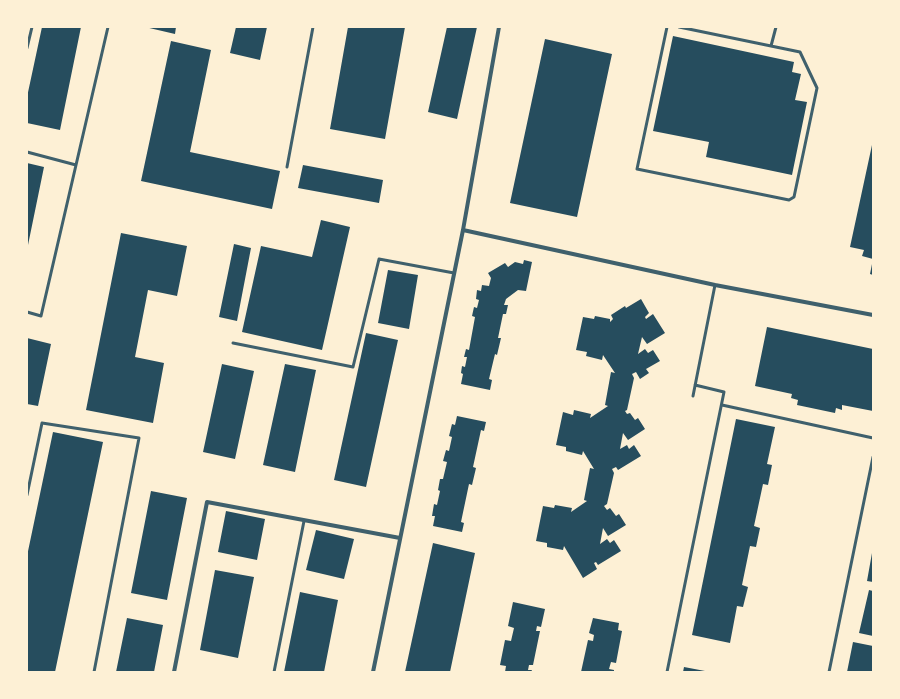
<!DOCTYPE html>
<html>
<head>
<meta charset="utf-8">
<style>
	body { margin:0 }
	#map { position:relative; width:900px; height:699px; overflow:hidden; background:#fdf0d5; font-family:"Public Sans",sans-serif }
	canvas { display:block }
	.frame { position:absolute; inset:0; border:28px solid #fdf0d5; pointer-events:none }
</style>
</head>
<body>
<div id="map">
<canvas width="900" height="699"></canvas>
<div class="frame"></div>
</div>
<script>
const g = document.querySelector('canvas').getContext('2d');
g.lineJoin = 'round';
function fill(path, color) { g.fillStyle = color; g.fill(path, 'evenodd'); }
function trace(path, color, width, dash) { g.strokeStyle = color; g.lineWidth = width; g.lineCap = dash ? 'butt' : 'round'; g.setLineDash(dash || []); g.stroke(path); }
const building = new Path2D(`
	M42 27H81L60 130 27 123V97Z
	M145 27H176L175 34Z
	M236 27H267L260 60 230 53Z
	M348 27H405L385 139 330 129Z
	M447 27H477L457 119 428 112Z
	M673 36 794 62 792 72 801 74 795 100 807 102 792 175 706 157 709 142 653 131Z
	M545 39 612 54 577 217 510 203Z
	M171 41 211 50 190 152 280 171 272 209 141 181Z
	M872 145H873V259L862 256 864 250 850 247Z
	M27 163 44 167 28 245H27Z
	M303 165 383 180 379 203 298 188Z
	M321 220 350 227 322 350 242 332 261 246 312 257Z
	M121 233 187 246 177 296 148 290 135 357 164 363 153 423 86 410Z
	M234 244 251 248 237 321 219 317Z
	M524 260 532 262 526 291 518 290 506 299 504 305H508L506 314H503L498 338H501L497 355 495 354 489 379 492 380 490 390 461 384 463 374 461 373 462 366 465 367 467 357H464L466 349 469 350 475 317 472 316 474 307 477 308 479 300 476 299 477 290 481 291 482 285 489 286 491 278 488 273 505 263 508 267 515 262 523 264Z
	M872 264H873V275L870 274Z
	M388 270 418 275 409 329 378 323Z
	M641 299 649 313 645 317 646 319 653 314 665 333 647 344 642 337 638 354 645 349 648 353 653 350 660 361 646 369 649 373 640 379 636 372 632 374 634 378 627 410 625 411 627 414 630 413 635 420 638 418 645 429 628 440 623 433 620 449 627 445 629 449 634 445 641 456 618 470 616 467 612 469 614 473 607 504 604 506 607 510 610 508 616 516 619 514 626 525 608 536 603 528 600 544 607 539 610 543 614 540 621 551 598 565 596 562 594 563 597 569 583 578 564 546 563 550 547 547V543L536 541 543 506 554 508 555 505 572 508 571 512 587 501 584 500 590 468 594 469 583 451 582 455 566 451V447L556 445 563 412 573 415 574 410 591 414 590 418 608 406 605 405 611 372 615 373 603 355 602 360 586 356 587 352 576 350 583 317 594 319 595 316 610 319V322L613 319 611 315 625 306 626 308Z
	M767 327 873 349V411L842 405V410L836 408 835 413 797 405 798 400 791 398 792 394 755 386Z
	M366 333 398 340 366 487 334 480Z
	M27 338 51 344 38 406 27 404Z
	M222 364 254 371 235 459 203 452Z
	M285 364 316 370 295 472 263 465Z
	M457 416 486 422 484 431 481 430 473 467 476 468 472 485 469 484 461 522 464 523 462 532 433 526 435 516H432L434 504 437 505 440 491 438 490 440 479H443L447 462 443 461 446 450 449 451 452 437 449 436 452 424 455 425Z
	M736 419 775 427 767 464 772 465 768 485 763 484 754 526 760 528 756 547 750 546 742 585 748 587 743 607 737 606 730 643 692 635Z
	M53 432 103 442 55 672H27V556Z
	M151 491 187 498 167 600 131 593Z
	M226 511 265 519 257 560 218 552Z
	M316 530 354 539 344 579 306 570Z
	M433 543 475 553 450 672H405Z
	M872 553H873V582L867 581Z
	M215 570 254 577 238 658 200 650Z
	M869 590 873 591V636L859 633Z
	M300 592 338 600 324 672H284Z
	M513 602 545 609 541 627 537 626 536 631H540L533 665H529L528 670H532L531 672H505L506 666 500 665 505 640 511 641 514 628 508 626Z
	M127 618 163 625 154 672H116Z
	M593 618 619 623 618 630 622 631 616 663 611 662 609 669 614 670V672H581L588 640 593 641 594 635 589 633Z
	M853 642 873 646V672H847Z
	M684 667 705 671V672H683Z`);
const service = new Path2D(`
	M667 27 637 169 789 200 794 197 817 88 800 52 771 46 776 27
	M679 27 771 46
	M27 48 32 27
	M27 152 76 165
	M287 167 313 27
	M27 312 41 316 108 27
	M233 343 353 367 379 259 454 273
	M693 396 715 285
	M722 405 873 438
	M27 495 42 423 139 438 94 672
	M274 672 304 521
	M667 672 724 392 695 385
	M829 672 873 457`);
const minor = new Path2D(`
	M463 230 715 285 873 315
	M174 672 207 502 400 538
	M373 672 463 230 499 27`);
fill(building, '#264d5e');
trace(service, '#3f606c', 3);
trace(minor, '#3f606c', 4);
</script>
</body>
</html>
